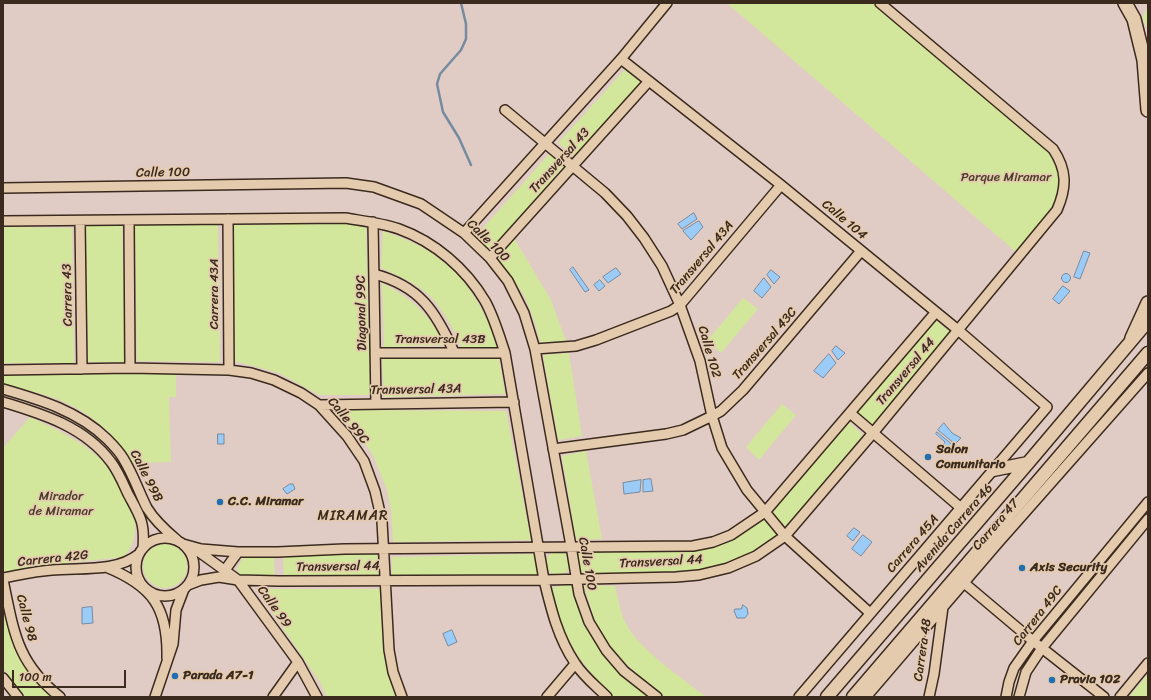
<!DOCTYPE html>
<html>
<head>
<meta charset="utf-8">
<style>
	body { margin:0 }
	#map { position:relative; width:1151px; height:700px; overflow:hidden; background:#e1cbc5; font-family:Sriracha,sans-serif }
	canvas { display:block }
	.frame { position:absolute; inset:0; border:4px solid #3b2a1e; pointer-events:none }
	.scale { position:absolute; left:12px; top:670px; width:114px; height:18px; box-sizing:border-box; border:2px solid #3b2a1e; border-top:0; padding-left:5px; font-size:12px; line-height:14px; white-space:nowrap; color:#3b2a1e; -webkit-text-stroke:3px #e5cbad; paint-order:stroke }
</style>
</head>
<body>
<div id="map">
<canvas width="1151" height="700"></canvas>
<div class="frame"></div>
<div class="scale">100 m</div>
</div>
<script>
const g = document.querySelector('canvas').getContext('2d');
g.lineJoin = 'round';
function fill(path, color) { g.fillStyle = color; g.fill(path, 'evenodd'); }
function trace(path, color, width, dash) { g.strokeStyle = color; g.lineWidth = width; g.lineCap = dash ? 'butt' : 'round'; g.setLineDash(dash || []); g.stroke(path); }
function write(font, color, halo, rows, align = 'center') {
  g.font = font + ' Sriracha,sans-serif'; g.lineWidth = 3.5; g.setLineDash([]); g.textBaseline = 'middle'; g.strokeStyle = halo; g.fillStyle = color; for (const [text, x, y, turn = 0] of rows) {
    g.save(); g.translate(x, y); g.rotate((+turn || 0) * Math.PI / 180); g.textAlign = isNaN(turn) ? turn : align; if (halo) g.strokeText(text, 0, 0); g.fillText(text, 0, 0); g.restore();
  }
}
const green = new Path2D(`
	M727 3H875L1050 151 1061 172 1058 198 1053 208 1016 252Z
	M1148 6V30L1142 18Z
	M627 67 643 80 575 156 558 143Z
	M550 153 565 165 490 250 475 237Z
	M345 223 366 227 370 395H319L279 373 234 361 232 225Z
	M122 225 125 362H88L86 226Z
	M135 225H218L220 362 137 361Z
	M3 227 72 228 74 363H3Z
	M383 231C403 238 424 246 441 260 469 281 487 314 497 347H462C453 329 444 310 429 295 416 283 397 275 381 268Z
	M514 238 551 300 567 344 541 346 535 322 524 295 497 257Z
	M382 283C401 293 419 305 431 322 436 329 440 337 444 345L384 347Z
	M743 298 758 309 721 353 707 341Z
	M936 320 951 333 873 425 857 412Z
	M569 353 582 436 558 440 543 355Z
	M382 359H499L505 394 384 397Z
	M176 373V397H169L171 462 132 463C115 432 87 410 54 398 38 392 20 389 3 385V374Z
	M782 404 796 415 759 460 746 447Z
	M332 410 506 411 531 540 393 542 391 509 387 490 373 455 356 430Z
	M30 417C57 430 90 444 109 469 120 483 127 505 135 521 136 533 133 549 123 557L48 565 3 573V448Z
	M849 422 863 435 787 528 772 512Z
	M586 451 602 539 576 540 562 456Z
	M764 520 777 535 754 552 727 564 698 571 667 573H578L575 552H623L696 549 733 539Z
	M143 566a22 22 0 1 1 44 0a22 22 0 1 1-44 0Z
	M546 563a12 12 0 1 1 24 0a12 12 0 1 1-24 0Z
	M377 554 378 576 284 577 283 555Z
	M536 554 539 575H392V557Z
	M247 556 274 557 275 578 244 579 240 575 237 569 242 559Z
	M570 584C582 614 594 645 616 669 625 679 638 688 649 697H614C602 685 590 673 581 660 566 639 557 613 551 588Z
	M584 585 615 586C618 597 620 612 625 622 638 649 682 678 706 697H665C642 677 613 657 599 629 592 616 589 600 584 585Z
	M256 589H381L385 653 397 695 396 697H327L320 682Z
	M3 596C15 643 12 663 53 697H26L17 688 3 667Z
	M1148 674V697H1129Z`);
const water = new Path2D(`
	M694 213 697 219 682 229 678 224Z
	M699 221 703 227 691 240 683 231Z
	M1084 251 1090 253 1080 279 1074 277Z
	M573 267 589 290 585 292 570 270Z
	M616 268 621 274 608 283 603 277Z
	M771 270 780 277 774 284 767 275Z
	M1061.5 278a4.5 4.5 0 1 1 9 0a4.5 4.5 0 1 1-9 0Z
	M764 278 771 287 762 298 754 291Z
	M600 280 605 286 599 291 594 285Z
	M1063 286 1070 291 1059 304 1053 299Z
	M836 346 845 353 838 360 832 351Z
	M829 354 836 363 823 378 814 371Z
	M944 423 952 433 961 438 955 444 938 430Z
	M937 432 954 446 948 452 942 446 945 442 936 434Z
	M218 434H224V444H218Z
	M651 479 653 491 643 492V480Z
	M641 480 640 492 624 494 623 483Z
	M290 484H293L295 489 287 494 283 489Z
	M854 528 860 532 853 541 847 536Z
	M863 535 872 542 861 556 852 549Z
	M743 605 747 608 748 614 745 618H737L734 611 735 609H741Z
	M92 607 93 623 82 624V608Z
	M452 630 457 642 448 646 443 634Z`);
const stream = new Path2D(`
	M461 3 466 24V39L461 50 440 74 437 84 443 112 459 138 471 165`);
const minor = new Path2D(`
	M621 59 781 185 958 330 1047 407 799 697
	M505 110 605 193 627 216 644 238 662 266 680 305 700 361 712 416 722 448 747 490 785 536 870 613
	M3 188 346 183 374 187 421 204 464 233 490 258 508 281 524 313 535 349 571 546 579 594 589 622 606 650 624 671 657 697
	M228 219 229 370
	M129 220 130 368
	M3 221 345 218C363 221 382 223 399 229 435 242 466 269 485 301 494 317 499 335 505 353L544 580C551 609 558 638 575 663 583 676 596 686 607 697
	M80 221 82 369
	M373 222 376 404
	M464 233 621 59 667 3
	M490 258 649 81
	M374 274C420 286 436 312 454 352
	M535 349 576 346 596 340 671 311 680 305 781 185
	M376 353H505
	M3 370 130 368 229 370 251 373 274 380 301 393 319 405 347 436 364 461 375 491 382 521 389 650 393 672 402 697
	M3 389C41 400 78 411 107 439 113 445 119 451 123 458 133 474 139 492 147 508 155 521 165 530 177 540
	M3 402C43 414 85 427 111 462 118 471 123 483 128 494 140 516 145 522 143 548
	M319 405 514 402
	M850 413 961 508
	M553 449 666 434 683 430 712 416 721 411 743 390 861 251
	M136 567a29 29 0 1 1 58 0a29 29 0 1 1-58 0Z
	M183 544 201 549 238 552H278L344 549 693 546 713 542 731 535 765 512 936 312
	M195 549 238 580 298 662 317 697
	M106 567C153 586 168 608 167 658
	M225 570 238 552
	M3 578C19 575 36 571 52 570 80 567 115 573 139 554
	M3 580C14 631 16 662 60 697
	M963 582 1033 641 1104 697
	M188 585 201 580 219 577 238 580 279 581 544 580 676 577 699 575 728 568 756 556 785 536 873 433 1057 210C1067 187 1067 170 1053 149L880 3
	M3 678 18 697
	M155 697 173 644 176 610 184 589
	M273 697 298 662
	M547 697 575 664
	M866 697 997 544 1148 373
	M929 697 934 674 943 607
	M1006 697 1009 682 1014 668 1033 641 1148 502
	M1019 697 1026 672 1042 648 1148 519
	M1120 697 1148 663`);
const major = new Path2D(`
	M993 470 1028 463
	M827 697 1028 463 1148 321
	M853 697 1148 353`);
const highway = new Path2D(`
	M1125 3 1134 19 1144 60 1148 110
	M1132 338 1148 303`);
const markers = [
	[928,457,4,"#1f6fb2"],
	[220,502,4,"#1f6fb2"],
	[1022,568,4,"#1f6fb2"],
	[175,676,4,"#1f6fb2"],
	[1052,680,4,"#1f6fb2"]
];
const streetNames = [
	["Transversal 43",560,161,-48],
	["Calle 100",163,173,-1],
	["Calle 104",844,220,40],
	["Calle 100",488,241,45],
	["Transversal 43A",702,258,-50],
	["Carrera 43A",215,294,-90],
	["Carrera 43",68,295,-91],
	["Diagonal 99C",362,313,-91],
	["Transversal 43B",440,340],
	["Transversal 43C",765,344,-49],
	["Calle 102",709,352,74],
	["Transversal 44",906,372,-50],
	["Transversal 43A",416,390,-1],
	["Calle 99C",348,421,50],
	["Calle 99B",146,476,63],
	["Carrera 47",996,525,-49],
	["Avenida Carrera 46",954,528,-49],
	["Carrera 45A",913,544,-49],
	["Carrera 42G",53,559,-6],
	["Transversal 44",661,562,-3],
	["Calle 100",587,564,80],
	["Transversal 44",338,567,-1],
	["Calle 99",274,607,54],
	["Carrera 49C",1038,616,-52],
	["Calle 98",26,618,75],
	["Carrera 48",923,650,-82]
];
const parkNames = [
	["Parque Miramar",1006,178],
	["Mirador",61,497],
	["de Miramar",61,512]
];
const poiNames = [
	["Salon",936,450],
	["Comunitario",936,465],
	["C.C. Miramar",228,502],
	["Axis Security",1030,568],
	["Parada A7-1",183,676],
	["Pravia 102",1060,680]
];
const neighbourhoodNames = [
	["MIRAMAR",353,516]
];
fill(green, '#d3e79c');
fill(water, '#9bccf7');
trace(water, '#758ba0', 1);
trace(stream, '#758ba0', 2.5);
trace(minor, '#3b2a1e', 12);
trace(major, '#3b2a1e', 15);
trace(highway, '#3b2a1e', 16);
trace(minor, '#e5cbad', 9);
trace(major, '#e5cbad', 12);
trace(highway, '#e5cbad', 13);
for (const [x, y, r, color] of markers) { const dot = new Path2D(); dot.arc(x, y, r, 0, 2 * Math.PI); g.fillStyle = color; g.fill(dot); trace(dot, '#e5cbad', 1.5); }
write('13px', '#3b2a1e', '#e5cbad', streetNames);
write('13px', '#4a3d2b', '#e5cbad', parkNames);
write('bold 13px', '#3b2a1e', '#e5cbad', poiNames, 'left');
g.letterSpacing = '1px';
write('14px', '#3b2a1e', '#e5cbad', neighbourhoodNames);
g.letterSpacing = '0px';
</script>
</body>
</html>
